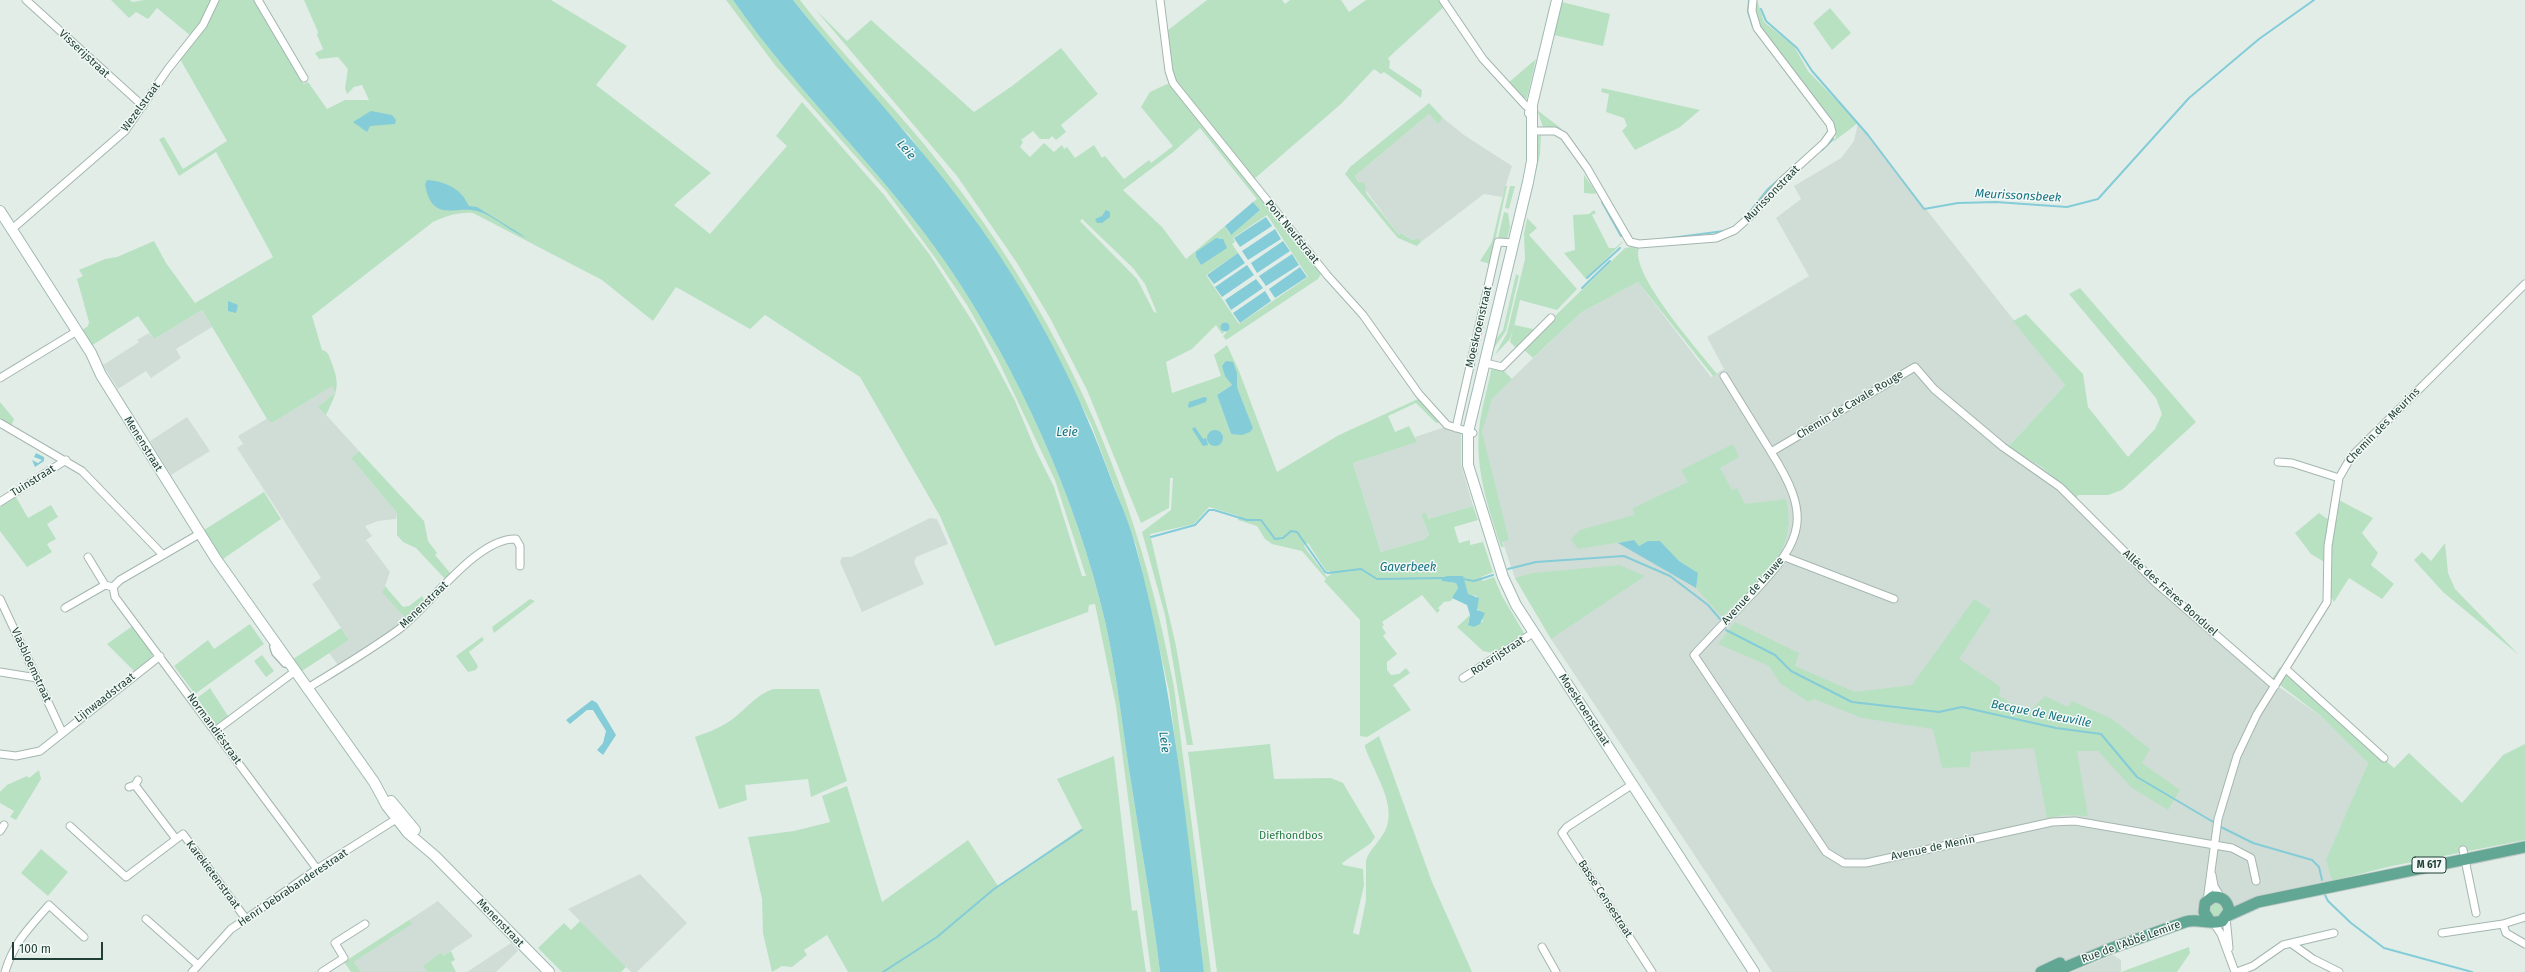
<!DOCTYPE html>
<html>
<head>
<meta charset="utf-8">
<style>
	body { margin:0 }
	#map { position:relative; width:2525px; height:972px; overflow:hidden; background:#e2ede8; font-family:"Fira Sans",sans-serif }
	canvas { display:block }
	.scale { position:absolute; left:12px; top:942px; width:91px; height:18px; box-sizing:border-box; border:2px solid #204037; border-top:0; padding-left:5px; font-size:12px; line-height:14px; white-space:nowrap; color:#204037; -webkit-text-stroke:3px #f3f9f6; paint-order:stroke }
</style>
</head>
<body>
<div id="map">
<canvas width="2525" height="972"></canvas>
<div class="scale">100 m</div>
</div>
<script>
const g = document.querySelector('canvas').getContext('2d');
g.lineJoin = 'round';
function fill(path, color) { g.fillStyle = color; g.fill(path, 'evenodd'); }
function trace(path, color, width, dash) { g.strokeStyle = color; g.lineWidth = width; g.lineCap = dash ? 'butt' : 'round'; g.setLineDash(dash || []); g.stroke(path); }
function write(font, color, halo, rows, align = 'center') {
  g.font = font + ' "Fira Sans",sans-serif'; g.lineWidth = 3; g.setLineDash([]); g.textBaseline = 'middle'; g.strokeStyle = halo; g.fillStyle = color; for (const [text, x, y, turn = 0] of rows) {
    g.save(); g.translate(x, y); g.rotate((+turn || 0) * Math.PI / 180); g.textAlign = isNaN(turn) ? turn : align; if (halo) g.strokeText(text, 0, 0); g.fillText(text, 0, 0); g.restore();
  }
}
const built = new Path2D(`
	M1429 114 1438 123 1443 118 1464 135 1512 166 1502 197 1484 194 1421 242 1419 238 1412 240 1401 233 1399 235 1355 176Z
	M1858 123 2065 385 2008 447 2042 467 2157 581 2279 687 2321 716 2368 763 2327 860 2332 881 2218 909 2042 972H1772L1551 639 1515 578 1493 514 1481 436 1489 400 1582 312 1638 282 1711 377 1724 369 1707 337 1809 276 1776 218 1801 199 1794 186 1841 158 1854 141Z
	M202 310 212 327 176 349 181 358 151 378 146 371 118 389 103 365 139 342 137 340 149 333 154 339Z
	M333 385 335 393 319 407 359 451 351 458 397 513 396 519 378 521 365 526 372 536 366 540 390 572 383 592 406 619 397 627 338 665 329 653 349 640 312 584 321 578 237 448 243 444 238 436 268 418 272 423Z
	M187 417 210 451 171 475 150 441Z
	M1445 427 1461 433V464L1473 506 1428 519 1421 514 1429 535 1425 539 1381 552 1353 463 1416 442 1415 437Z
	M930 518 937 519 948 544 916 557 914 562 924 584 862 612 840 562 842 557H851Z
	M640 874 687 923 637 972H631L568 909Z
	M438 901 473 936 443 956 441 952 423 966 427 972H361L354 962 411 924 409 920Z
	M511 943 518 951 496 972H467Z
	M2113 955 2121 960V972H2072Z`);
const green = new Path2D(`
	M111 0H130L132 2 144 0H212L204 19 191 36 157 8 148 19 136 12 129 18Z
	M217 0H256L304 84 308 82 327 109 345 100H369L362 85 354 87 347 94 345 88 348 69 338 57 319 59 315 53 323 49 317 35 318 32 304 0H551L627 46 596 85 711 173 674 205 710 234 787 146 776 136 802 102 884 195 930 255 976 327 1015 401 1036 451 1054 487 1082 576H1086L1055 480 997 358 967 305 936 259 887 192 775 65 726 0H733C797 93 882 170 946 263 1017 367 1077 499 1105 621 1118 678 1123 736 1133 794 1142 853 1153 912 1160 972H1151L1116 706 1095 604 1089 605 1088 612 995 646 940 516 860 377 765 315 750 329 676 287 653 321 602 280 473 213C458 212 446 216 433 222L312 316 322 350C328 351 329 356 331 361 341 386 337 392 326 415L318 407 335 393 332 386 272 423 267 419 202 310 154 339 138 316 91 346 81 331 88 326 89 322 77 279 83 276 79 270 105 259 117 257 154 241 166 263 195 303 273 257 216 152 179 176 159 139 164 137 183 169 227 141 180 59Z
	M793 0H800C847 62 904 115 950 177 1069 332 1139 496 1174 687L1211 972H1204L1169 691 1136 545 1091 424 1033 310 1004 263 909 135 884 110Z
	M1207 0H1282L1285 4 1290 0H1341L1349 12 1366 0H1440L1445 6 1388 58 1390 62 1389 68 1422 90 1421 98 1384 72 1381 74 1374 69 1341 104 1253 180 1181 89 1171 72 1168 30Z
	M1757 0 1764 22 1794 46 1808 71 1858 123 1833 142 1836 137 1833 122 1762 31 1754 7Z
	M1562 2 1610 14 1603 46 1554 35Z
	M1830 8 1851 33 1832 50 1813 23Z
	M815 9 847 41 871 20 974 112 1012 86 1061 48 1098 94 1061 125 1066 132 1056 140 1052 136 1049 139H1040L1033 131 1021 140 1023 142 1020 147 1030 157 1044 143 1054 152 1062 145 1064 149 1067 147 1075 158 1094 145 1102 158 1105 156 1124 179 1149 160 1151 163 1173 146 1141 107 1150 92 1167 84 1171 86 1321 274 1318 279 1226 340 1223 336 1226 333 1228 325 1224 322 1221 327 1224 333 1222 334 1216 325 1192 349 1166 362 1172 393 1221 376 1214 355 1227 345 1239 371 1277 472 1339 435 1418 399 1441 422 1436 423 1416 403 1388 416 1395 432 1409 426 1417 442 1353 463 1381 552 1425 539 1429 535 1421 514 1426 513 1428 519 1473 506 1478 520 1454 527 1459 543 1470 540V545L1483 542 1493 572 1481 577 1483 581 1494 577 1502 596 1524 633 1521 638 1497 654 1483 651 1457 627 1470 615 1468 623 1474 627 1483 621 1480 612 1476 607 1477 596 1468 595 1459 576 1442 578V581L1456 583 1458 588 1451 601 1444 602 1438 608 1440 610 1437 613 1422 595 1382 622 1384 625 1382 627 1386 633 1383 636 1397 654 1387 662V670L1391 675 1399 674 1406 668 1410 673 1393 685 1411 710 1367 737 1360 736V620L1324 581 1326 579 1302 551 1272 544 1265 539 1257 526 1238 520 1239 516 1209 507 1194 524 1150 534 1176 646 1193 745H1187L1165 615 1142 532 1171 510 1173 478H1170L1169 508 1141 523 1087 390 1050 318 1017 263 957 176ZM1200 128 1257 199 1253 202 1260 210 1230 235 1225 226 1186 259 1162 227 1123 190 1172 153ZM1267 215 1308 277 1239 324 1206 275 1238 253 1232 244 1235 242 1233 238ZM1082 219 1133 268 1145 284 1157 313 1154 312 1137 279 1080 221ZM1219 238 1223 239 1201 265 1196 257ZM1237 373V387L1253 428 1231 434 1217 395 1232 385 1229 380ZM1308 543 1326 571H1329L1331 574 1327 577 1306 549 1304 545Z
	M1536 59 1527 98 1524 99 1508 83Z
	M1602 88 1700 110 1680 127 1635 150 1622 131 1627 126 1624 118 1606 112 1609 94 1601 92Z
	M1429 103 1443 118 1438 124 1429 114 1355 176 1359 182 1365 183 1366 193 1399 235 1401 233 1412 240 1419 238 1421 242 1417 246 1398 238 1391 230 1345 174 1350 167Z
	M1537 110 1562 129 1543 127Z
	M1541 134 1540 155 1526 214 1524 213 1534 139Z
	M1584 175 1596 192 1595 194 1584 193Z
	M1505 186H1507L1490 264 1480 261 1492 242Z
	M1510 186H1515L1509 209 1505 208Z
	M1594 210 1596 213 1592 215 1609 248H1615L1623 241 1622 243 1586 279 1564 253 1575 250 1573 215 1589 214Z
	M1504 212 1508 213 1510 227 1507 239 1498 238Z
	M1527 218 1537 228 1529 235 1577 289 1557 310 1520 300 1514 327 1515 325 1537 330 1518 350 1510 342 1513 328 1510 339 1495 355 1507 333 1525 259 1524 234Z
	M1631 247 1639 248C1629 273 1700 352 1717 374L1713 376 1638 282 1582 312 1533 358 1522 348 1625 248Z
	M1516 274 1519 276 1506 331 1494 348 1491 361 1494 342 1503 330Z
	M2080 288 2196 422 2122 490 2108 495H2078L2076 499 2042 467 2008 447 2065 385 2013 321 2026 314 2083 374 2088 407 2128 457 2155 429 2162 414 2156 398 2069 294Z
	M1492 366 1502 369 1512 379 1492 399 1482 432 1509 540 1502 542 1504 547H1501C1489 510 1475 470 1479 430 1481 409 1488 387 1492 366Z
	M0 402 14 419 11 427 0 419Z
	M1733 444 1739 457 1720 468 1732 490 1737 488 1745 504 1786 499C1800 554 1757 582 1722 617L1696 588 1698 573 1679 561 1660 541H1648L1638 546 1634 540 1578 549 1571 539 1580 530 1634 515 1633 508 1688 482 1681 470Z
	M359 451 424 521 428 541 437 553 435 555 452 575 446 580 416 548 403 542 397 535V513L351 458Z
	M264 492 281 519 223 559 204 530Z
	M16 497 28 518 51 505 58 517 47 524 56 539 47 544 52 552 27 567 0 531V507Z
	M2339 500 2373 518 2362 533 2378 553 2371 565 2394 584 2382 599 2349 578 2334 602 2330 595 2329 565 2311 554 2295 533 2319 513 2326 518 2337 520Z
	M2445 543 2448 573 2455 589 2519 655 2443 592 2414 560 2422 552 2431 561Z
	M1619 565 1645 576 1551 639 1515 578 1532 573Z
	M385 586 403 607 409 606 422 596 425 601 406 619 382 592Z
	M530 599 535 601 494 633 492 627Z
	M1974 599 1991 610 1959 659 2001 687 1999 696 2011 703 2032 709 2045 696 2068 707 2072 701 2112 719 2150 749 2142 763 2180 790 2168 810 2132 788 2098 751H2077L2088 816 2065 815 2047 818 2034 748 1971 752 1970 767 1942 768 1933 729 1862 718 1814 699 1808 702 1780 683 1769 666 1718 644 1735 622 1799 653 1795 666 1855 692 1912 685Z
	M250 624 264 644 195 694 174 666 208 640 214 649Z
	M134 625 153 654 149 661 135 672 107 644Z
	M341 628 349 640 302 671 293 659Z
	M482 637 484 640 469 652 478 666 476 670 468 672 456 656Z
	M262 655 274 671 266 677 254 661Z
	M2280 667 2394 768 2409 753 2462 803 2503 755 2525 744V840L2392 866 2332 881 2326 860 2368 763 2321 716 2272 679Z
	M210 688 228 716 216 725 197 698Z
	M773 689H819L847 781 811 797 808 779 745 785 747 800 719 809 695 737C709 732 722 727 734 718 748 707 756 695 773 689Z
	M1379 736 1432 882 1472 972H1217L1188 752 1270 744 1274 779 1331 778 1343 783 1375 837 1371 843 1342 863 1343 865 1363 869 1364 885 1353 933 1359 935 1366 900V860C1370 848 1383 839 1387 826 1395 801 1373 771 1365 747V745Z
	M1114 756 1132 911 1137 910 1146 972H848L827 935 804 950 807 955 792 967 782 966 772 972 763 933 762 899 748 837 794 831 830 822 822 796 847 786 882 902 968 840 998 886 1082 828 1057 779Z
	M39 770 41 779 16 820 10 817 14 811 0 803V792L7 785 27 776 29 778Z
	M41 849 68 872 48 896 21 873Z
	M2209 910a7 7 0 1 1 14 0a7 7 0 1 1-14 0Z
	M409 920 412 924 354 962 361 972H351L344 962Z
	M580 921 626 967 621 972H562L538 948 564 923 571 930Z
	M2189 947 2190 953 2177 972H2121Z
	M451 951 455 960 451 962 456 972H427L423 966 441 952 443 956Z`);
const water = new Path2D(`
	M733 0H793C854 76 923 147 980 227 1037 307 1081 394 1114 487 1122 507 1131 527 1136 548 1174 687 1187 830 1204 972H1160C1153 912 1142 853 1133 794 1123 736 1118 678 1105 621 1077 499 1017 367 946 263 882 170 797 93 733 0Z
	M371 111 392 115 396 120 395 124 370 126 367 132 353 122Z
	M427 180C440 181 453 185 462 195 465 198 466 202 469 206L477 207 527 238C510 232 495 216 477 211 455 205 432 224 425 184Z
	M1253 202 1260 210 1231 235 1225 226Z
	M1106 210 1110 212V217L1102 223H1097L1095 219 1102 216Z
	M1266 217 1272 226 1240 247 1234 238Z
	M1275 229 1281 239 1248 260 1242 251Z
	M1216 238 1223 239 1227 248 1201 265 1196 257V252Z
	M1283 241 1290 251 1257 273 1251 263Z
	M1238 253 1245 263 1214 284 1207 275Z
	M1292 254 1299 265 1266 286 1259 276Z
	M1247 265 1254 275 1222 297 1215 287Z
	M1300 267 1307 277 1275 298 1269 289Z
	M1256 279 1263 288 1231 310 1225 300Z
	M1265 291 1271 301 1240 323 1233 313Z
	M228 301 238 305 236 313 228 311Z
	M1220.5 327a4.5 4.5 0 1 1 9 0a4.5 4.5 0 1 1-9 0Z
	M1226 361 1233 362 1237 373V387L1253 428 1250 432 1242 435 1231 434 1217 395 1232 385 1225 376 1222 366Z
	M1204 397 1207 398 1206 402 1189 408 1188 406 1189 402Z
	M1195 427 1203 439 1206 438 1208 445 1203 446 1192 429Z
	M1207 438a8 8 0 1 1 16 0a8 8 0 1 1-16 0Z
	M36 453 44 457V461L35 467 32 460 38 463 42 460 34 457Z
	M1634 540 1639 546 1648 541H1660L1679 561 1698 573 1696 588 1618 543Z
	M1447 576H1463L1468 594 1479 598 1477 610 1485 613 1480 624 1474 627 1468 625 1470 615 1467 605 1452 598 1458 588 1456 583 1442 581V578Z
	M592 700 597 703 616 735 603 755 597 750 603 743 606 731 593 710H587L570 724 566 720Z`);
const stream = new Path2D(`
	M1749 0 1748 12 1753 27
	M1761 9 1766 21 1797 48 1812 71 1868 135 1924 209 1958 203 1996 202 2067 207 2098 199 2189 98 2259 39 2314 0
	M1822 150 1833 139
	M1602 202 1621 236
	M1748 214 1767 190 1796 164
	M1663 239 1724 231
	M1587 278 1620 248
	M1582 288 1610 261
	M1151 537 1195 525 1209 510H1214L1247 520H1261L1275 539 1283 538 1291 531 1297 532 1325 572 1328 573 1361 569 1377 579 1445 578
	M1508 569 1536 562 1624 556 1670 576 1708 605 1720 619
	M1463 579 1474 581 1493 575
	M1726 630 1775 655 1791 671 1852 702 1939 712 1962 707 2056 728 2101 734 2137 777 2215 823
	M2219 826 2253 843 2312 860 2319 867 2322 880
	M2325 895 2328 901 2351 923 2384 948 2472 972
	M883 972 937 937 994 889 1082 830`);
const pedestrian = new Path2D(`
	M273 647 285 664 275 653Z`);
const minor = new Path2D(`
	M26 0 143 106
	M258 0 304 78
	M1160 0 1169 71 1173 83 1327 275 1363 315 1419 394 1447 425 1473 433
	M1443 0 1483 59 1526 106 1532 107
	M1532 131H1555L1564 136 1587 168 1630 242 1639 244 1716 238 1735 230 1753 214 1782 181 1824 143 1832 132 1830 124 1757 28 1752 11 1753 0
	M11 230 125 131 168 69 203 25 215 0
	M1486 363 1502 367 1551 318
	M1724 376 1771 452 1915 367 1934 389 2003 447 2060 487 2155 582 2275 686
	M0 378 77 331
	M0 423 82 471 163 555
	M1456 428 1498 242 1514 243
	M1771 452C1811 515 1805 538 1755 591 1735 612 1714 633 1694 655L1826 852 1844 863H1866L2052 822 2075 821 2232 848 2251 858 2256 881
	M2278 462 2292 463 2339 478
	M0 502 66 460
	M201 533 120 580 113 587 115 597 317 869
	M88 557 105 585
	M1785 557 1894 599
	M0 599 62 732
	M65 608 105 585 113 587
	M2286 669 2384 758
	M0 672 37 678
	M1463 678 1533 633
	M306 689C337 670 369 651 398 630 429 607 477 537 516 539L520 546V566
	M215 731 294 672
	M0 754 16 756 40 751 160 656
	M1633 784 1567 827 1562 833 1652 972
	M135 785 176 839
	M129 787 135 785 138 780
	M70 826 126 877 183 834 246 919
	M0 831 4 825
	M2463 850 2476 913
	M2212 875 2214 886 2221 898
	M2207 901 2218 819 2237 756 2257 714 2327 602 2328 546 2339 478 2351 457 2525 284
	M2226 917 2229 948
	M146 919 198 965
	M2213 922 2221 934 2235 972
	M2503 924 2525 917
	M2442 933 2503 924 2506 933 2525 944
	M2292 944 2313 959 2339 972
	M1542 947 1556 972
	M5 972C14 942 29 928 49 905L84 937
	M192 972 231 929 246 919 317 869 401 816
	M322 972 344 958 335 943 365 924
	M2237 972 2253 966 2283 945 2334 933`);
const secondary = new Path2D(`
	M1532 107V161L1528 182 1468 432V465L1503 577 1516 605 1754 972
	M1530 113 1557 0
	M0 211 91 353 101 375 216 559 374 782 387 806 408 833 435 856 549 972
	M391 801 415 830`);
const primary = new Path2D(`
	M2227 916 2258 902 2525 847
	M2041 972 2060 963
	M2054 972 2109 949 2185 922C2197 918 2211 925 2222 921L2229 911C2228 902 2223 896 2213 897L2205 903 2204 912 2210 921`);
const shields = [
	[2429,865,34]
];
const shieldNames = [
	["M 617",2429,865]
];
const streetNames = [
	["Visserijstraat",84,54,43],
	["Wezelstraat",141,107,-54],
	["Murissonstraat",1772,194,-46],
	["Pont Neufstraat",1292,232,51],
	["Moeskroenstraat",1479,327,-77],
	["Chemin de Cavale Rouge",1850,405,-31],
	["Chemin des Meurins",2383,426,-46],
	["Menenstraat",143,444,58],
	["Tuinstraat",33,481,-32],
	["Avenue de Lauwe",1753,591,-48],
	["Allée des Frères Bonduel",2170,593,42],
	["Menenstraat",424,605,-44],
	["Roterijstraat",1498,656,-33],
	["Vlasbloemstraat",31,665,65],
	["Lijnwaadstraat",105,698,-38],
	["Moeskroenstraat",1584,710,57],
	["Normandiëstraat",214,729,54],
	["Avenue de Menin",1933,848,-12],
	["Karekietenstraat",213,875,53],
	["Henri Debrabanderestraat",293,888,-34],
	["Basse Censestraat",1605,899,57],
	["Menenstraat",500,923,46],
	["Rue de l'Abbé Lemire",2131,942,-20]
];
const parkNames = [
	["Diefhondbos",1291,836]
];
const waterNames = [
	["Leie",906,150,50],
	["Meurissonsbeek",2018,196,3],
	["Leie",1067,433],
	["Gaverbeek",1408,568],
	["Becque de Neuville",2041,714,11],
	["Leie",1164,742,82]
];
fill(built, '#d0ddd7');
fill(green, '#b8e1c2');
fill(water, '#84ccd7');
trace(stream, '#84ccd7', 2);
trace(pedestrian, '#a4b6af', 8);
trace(minor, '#a4b6af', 9);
trace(secondary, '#9fbab0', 12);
trace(primary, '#c1cac7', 13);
trace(pedestrian, '#fff', 5.5);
trace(minor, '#fff', 7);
trace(secondary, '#fff', 10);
trace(primary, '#62a794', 11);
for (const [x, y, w] of shields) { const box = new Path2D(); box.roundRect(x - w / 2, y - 8, w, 16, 3); g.fillStyle = '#f3f9f6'; g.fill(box); trace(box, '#204037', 1); }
write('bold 10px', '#204037', null, shieldNames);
write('11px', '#204037', '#f3f9f6', streetNames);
write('11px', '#267b45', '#f3f9f6', parkNames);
write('italic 12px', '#147282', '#f3f9f6', waterNames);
</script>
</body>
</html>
